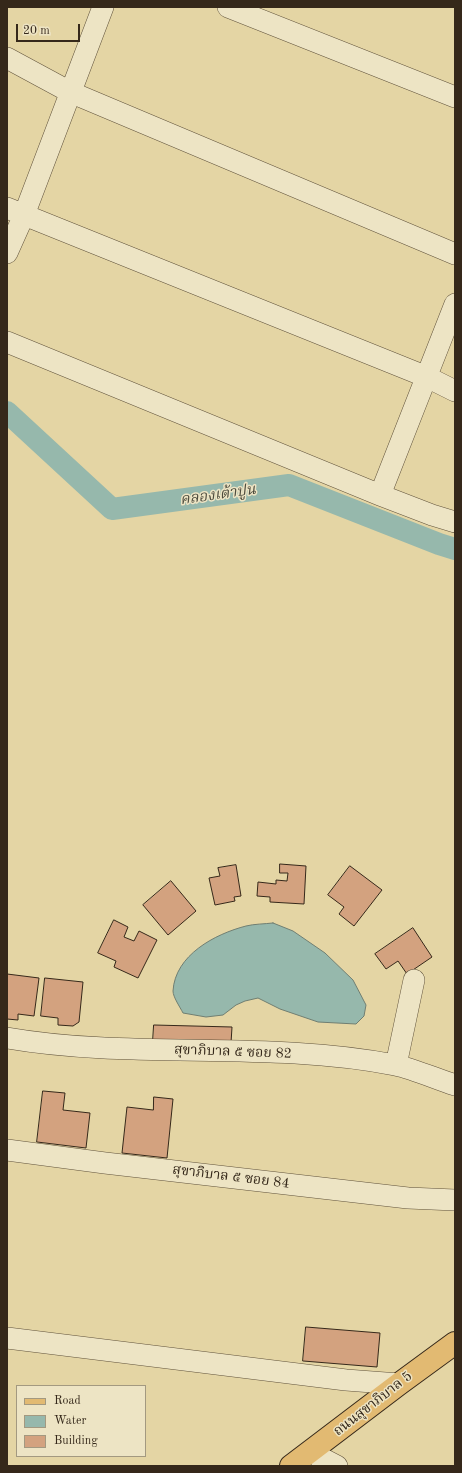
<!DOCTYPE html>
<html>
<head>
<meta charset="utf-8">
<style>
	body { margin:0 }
	#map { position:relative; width:462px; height:1473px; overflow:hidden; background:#e4d5a4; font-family:"Old Standard TT",serif }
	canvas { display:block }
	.frame { position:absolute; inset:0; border:8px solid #35281a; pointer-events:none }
	.legend { position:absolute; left:16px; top:1385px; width:130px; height:72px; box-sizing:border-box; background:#ede4c4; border:1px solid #a39980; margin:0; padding:5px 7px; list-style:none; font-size:12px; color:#35281a }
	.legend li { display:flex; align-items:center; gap:8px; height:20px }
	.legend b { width:20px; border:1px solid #a39980 }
	.scale { position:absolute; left:16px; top:24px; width:64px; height:18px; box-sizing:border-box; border:2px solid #35281a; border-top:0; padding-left:5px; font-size:12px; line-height:14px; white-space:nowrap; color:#35281a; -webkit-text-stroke:3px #ede4c4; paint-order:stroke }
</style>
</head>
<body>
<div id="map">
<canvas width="462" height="1473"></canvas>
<div class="frame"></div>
<ul class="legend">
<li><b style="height:5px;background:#e2ba72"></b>Road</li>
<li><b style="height:11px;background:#96b8ac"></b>Water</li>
<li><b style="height:11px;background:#d3a27f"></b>Building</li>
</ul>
<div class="scale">20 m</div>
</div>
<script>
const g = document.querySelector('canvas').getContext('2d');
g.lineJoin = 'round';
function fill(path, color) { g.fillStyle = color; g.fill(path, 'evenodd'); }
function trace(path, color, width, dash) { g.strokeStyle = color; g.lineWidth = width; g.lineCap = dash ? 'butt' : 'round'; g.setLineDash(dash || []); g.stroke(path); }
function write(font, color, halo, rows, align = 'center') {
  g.font = font + ' "Old Standard TT","Noto Serif Thai",serif'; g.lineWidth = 3; g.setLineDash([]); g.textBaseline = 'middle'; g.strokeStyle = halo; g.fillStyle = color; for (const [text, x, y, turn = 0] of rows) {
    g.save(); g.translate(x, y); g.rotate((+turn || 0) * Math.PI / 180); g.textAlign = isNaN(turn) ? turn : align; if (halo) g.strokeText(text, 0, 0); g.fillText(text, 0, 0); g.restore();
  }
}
const water = new Path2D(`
	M273 923 293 931 325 953 353 980 366 1005 364 1016 356 1024 318 1022 280 1009 258 998 245 1001 236 1005 223 1015 206 1017 183 1013C180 1007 173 997 173 991 175 955 215 934 246 926 254 924 264 924 273 923Z`);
const canal = new Path2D(`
	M7 412 112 509 289 485 439 544 455 549`);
const building = new Path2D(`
	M280 864 306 866 304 904 270 902V897L257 896 258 882 276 884V880L287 881 288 873H280Z
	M236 865 241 896 234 897 235 901 215 905 209 878 220 876 218 868Z
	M350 866 382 890 354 926 339 914 344 907 328 895Z
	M171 881 196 911 168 935 143 905Z
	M114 920 128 927 124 937 134 941 139 931 157 940 138 978 114 967 116 961 98 953Z
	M413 928 432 957 407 974 398 961 386 969 375 954Z
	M7 974 39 978 34 1016 18 1014V1020L7 1019Z
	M45 978 83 982 79 1022 73 1026 58 1025V1018L41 1016Z
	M154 1025 232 1027 231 1043 153 1041Z
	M43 1091 65 1093 63 1110 90 1113 86 1148 37 1142Z
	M154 1097 173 1099 167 1158 122 1153 127 1107 153 1110Z
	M306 1327 380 1333 377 1367 303 1361Z`);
const minor = new Path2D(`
	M228 7 455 97
	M7 58 70 92 455 254
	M7 208 427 377 455 391
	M7 253 24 215 103 7
	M7 342 380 495 432 515 455 522
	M380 495 455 304
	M7 1038C135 1060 267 1040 395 1065 414 1069 436 1079 455 1085
	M396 1065 414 980
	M7 1150 105 1163 408 1198 455 1200
	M7 1338 346 1380 399 1384
	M310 1452 337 1466`);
const major = new Path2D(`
	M291 1466 399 1384 455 1343`);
const streetNames = [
	["สุขาภิบาล ๕ ซอย 82",233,1052,2],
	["สุขาภิบาล ๕ ซอย 84",231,1177,7],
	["ถนนสุขาภิบาล 5",373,1404,-38]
];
const waterNames = [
	["คลองเต้าปูน",218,495,-8]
];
fill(water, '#96b8ac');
trace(water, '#6f7e72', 1);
trace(canal, '#96b8ac', 22);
fill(building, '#d3a27f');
trace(building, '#35281a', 1);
trace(minor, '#61533c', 22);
trace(major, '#35281a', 24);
trace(minor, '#ede4c4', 21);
trace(major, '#e2ba72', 22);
write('14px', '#35281a', '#ede4c4', streetNames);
write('italic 15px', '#4d4c3e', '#ede4c4', waterNames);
</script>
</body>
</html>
